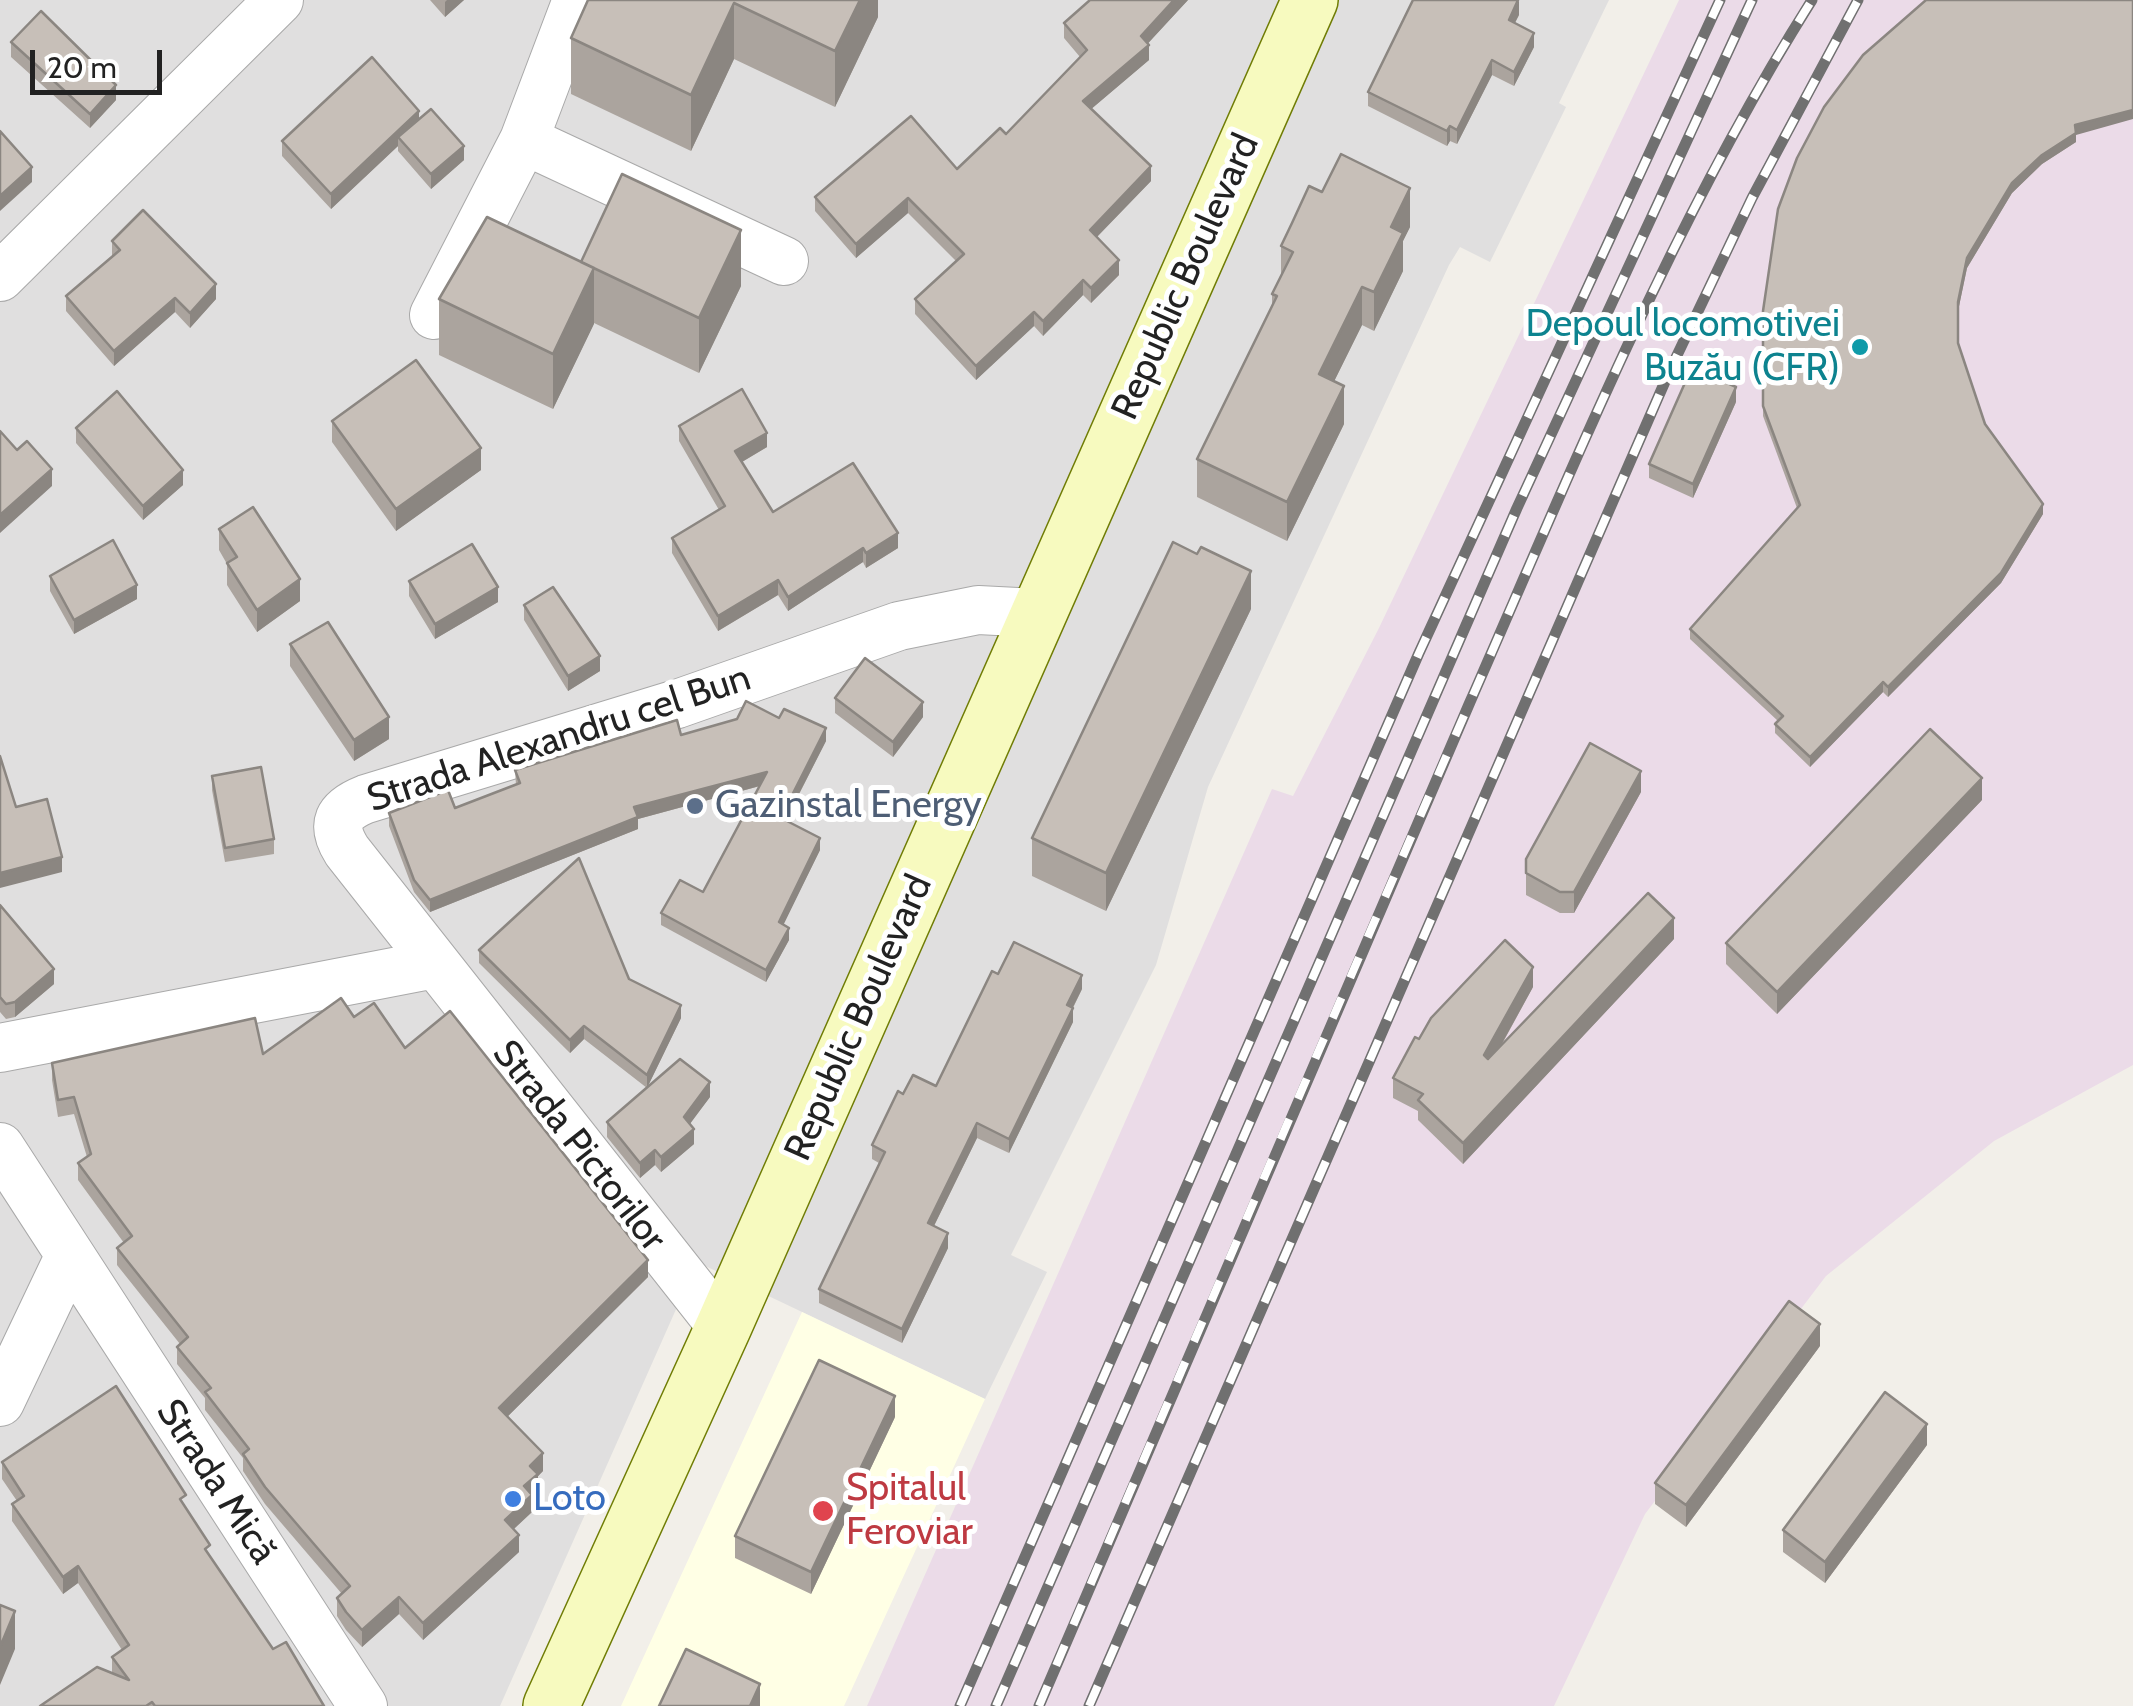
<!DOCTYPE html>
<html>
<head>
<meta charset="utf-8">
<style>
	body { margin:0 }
	#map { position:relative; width:2133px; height:1706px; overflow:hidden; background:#f2efe9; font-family:Cabin,sans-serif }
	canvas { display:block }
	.scale { position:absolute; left:30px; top:50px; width:132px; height:45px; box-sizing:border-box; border:5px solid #222; border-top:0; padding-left:12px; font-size:30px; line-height:35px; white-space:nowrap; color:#222; -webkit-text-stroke:8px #fff; paint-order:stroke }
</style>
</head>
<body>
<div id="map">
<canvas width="2133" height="1706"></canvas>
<div class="scale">20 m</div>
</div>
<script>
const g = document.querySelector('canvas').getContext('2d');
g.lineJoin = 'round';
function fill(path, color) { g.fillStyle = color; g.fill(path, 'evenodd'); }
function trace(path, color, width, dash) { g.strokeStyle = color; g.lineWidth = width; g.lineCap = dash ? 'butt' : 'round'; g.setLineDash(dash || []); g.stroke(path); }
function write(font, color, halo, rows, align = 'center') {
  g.font = font + ' Cabin,sans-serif'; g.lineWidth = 10; g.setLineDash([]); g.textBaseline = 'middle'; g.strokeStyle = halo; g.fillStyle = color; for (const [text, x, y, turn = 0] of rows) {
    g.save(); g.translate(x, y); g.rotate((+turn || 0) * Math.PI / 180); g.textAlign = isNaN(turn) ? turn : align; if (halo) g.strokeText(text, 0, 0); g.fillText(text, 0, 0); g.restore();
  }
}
const residential = new Path2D(`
	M0 0H1609L1559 103 1566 107 1490 262 1460 247 1449 265 1208 787 1156 965 1011 1255 1047 1272 985 1399 697 1262 500 1706H0Z`);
const industrial = new Path2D(`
	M1679 0H2133V1065L1994 1141 1826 1276 1645 1514 1554 1706H867L1272 789 1293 796 1378 630Z`);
const education = new Path2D(`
	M802 1312 985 1399 844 1706H621Z`);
const minor = new Path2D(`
	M524 140 784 261
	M0 277 279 0
	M434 315 524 140 577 0
	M0 1048 435 964
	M0 1147 363 1706
	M723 1328 347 851C330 824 338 810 366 799L677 704 899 626 978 610 1037 613
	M0 1402 69 1257`);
const secondary = new Path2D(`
	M551 1706 723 1328 1310 0`);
const rail = new Path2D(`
	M960 1706 1419 653 1720 0
	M996 1706 1517 508 1752 0
	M1039 1706C1181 1371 1324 1036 1470 702 1574 465 1673 220 1812 0
	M1089 1706 1670 370 1752 198 1858 0`);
const wall = new Path2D(`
	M430 0H464L445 17Z
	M588 0H878V17L835 107 734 59 691 151 571 94V38Z
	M1090 0H1188L1147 44 1149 60 1091 109 1151 181 1097 237 1119 275 1091 303 1083 295 1043 336 1034 326 976 380 915 314V299L956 261 908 213 856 258 815 211V197L957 169 1006 134 1080 57 1064 38V23Z
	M1519 15 1514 23 1534 47 1514 86 1492 75 1457 144 1450 141 1447 146 1368 106V92Z
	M11 42 116 100 90 128 11 57Z
	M419 119 464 160 431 189 398 151V146L331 209 282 156V141Z
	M2076 135V142L2042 164 2012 193 1967 268 1958 311V343L1985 424 2043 514 2001 583 1888 697 1883 692 1810 767 1775 733V724L1778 721 1690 639V629L1797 508 1763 416V311Z
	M1322 192 1410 227 1403 241V271L1374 331 1362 325 1334 381 1344 424 1287 541 1197 497V459L1272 307V294L1281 276V246Z
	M112 241 216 299 190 328 175 312 114 366 66 311V296L112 256Z
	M581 262 741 286 699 373 594 323 553 409 439 355V299Z
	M1736 402 1693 498 1649 478V464Z
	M332 421 481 470 396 531 332 442Z
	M679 426 767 447 742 462 773 512 898 548 866 568 863 562 788 611 778 595 718 631 672 553V538L719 510 679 441Z
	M76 428 183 485 143 520 76 443Z
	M219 529 300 601 257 632 227 585V564L219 550Z
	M50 576 137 599 74 634 50 591Z
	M409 581 498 602 435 639 409 596Z
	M524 605 600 671 568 691 524 620Z
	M1251 609 1106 911 1032 876V838Z
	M290 644 389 739 354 761 290 666Z
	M835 698 923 717 893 757 835 713Z
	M681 735 826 741 786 820 820 850 783 924 789 940 766 982 661 925V913L703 892 760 786 638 819V829L430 912 414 892 389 826V813L455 808 516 785 515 770Z
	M212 776 274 839V854L225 862 212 790Z
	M1641 792 1574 913H1560L1526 895V859Z
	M1982 800 1777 1014 1726 964V943Z
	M0 905 54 984 15 1017 6 1019 0 1012Z
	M1674 939 1463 1164 1418 1120V1111L1393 1098V1078L1419 1039 1533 987 1501 1046Z
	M479 950 629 979 681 1018 647 1088 584 1039 570 1053 479 963Z
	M1082 989 1073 1008V1022L1009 1153 977 1138 934 1226 948 1248 902 1343 819 1303V1289L879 1163 872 1159V1145L903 1094 936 1086Z
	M354 1017 405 1048 648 1277 507 1417 543 1471 538 1476V1491L532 1496V1512L514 1529 519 1552 423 1640 399 1614 362 1647 346 1630 337 1616V1598L342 1594 265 1504 243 1471V1458L205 1410V1398L177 1364V1347L180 1344 117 1265V1248L124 1243 78 1180V1163L87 1157 74 1114 58 1117 52 1080V1063L263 1054Z
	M710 1097 689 1124 694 1144 661 1172 655 1165 640 1178 607 1137V1122Z
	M1820 1346 1686 1527 1655 1504V1483Z
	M895 1417 811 1594 735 1558V1536Z
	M1927 1445 1825 1583 1783 1552V1530Z
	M2 1462 186 1508 210 1557 273 1649 324 1706H40L112 1673V1657L122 1650 78 1583 63 1594 12 1521V1504L17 1501 2 1479Z`);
const shadedWall = new Path2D(`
	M447 0H464L445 17V2Z
	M860 0H878V17L835 107V51Z
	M1174 0H1188L1141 51V36Z
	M1519 0V15L1509 35V20Z
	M734 3V59L691 151V95Z
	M1534 33V47L1514 86V72Z
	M1149 45V60L1083 116V101Z
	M1492 60V75L1457 144V130Z
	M116 85V100L90 128V114Z
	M2133 110V119L2076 135V142L2042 164 2012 193 1967 268 1958 311V302L1967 258 2012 183 2075 125Z
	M419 111V125L398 137V146L331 209V194Z
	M1450 126V141L1447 146V131Z
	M464 146V160L431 189V174Z
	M1151 166V181L1090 244V230Z
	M32 167V182L0 211V196Z
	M1410 188V227L1403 241V271L1374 331V292L1391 227Z
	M908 198V213L856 258V244Z
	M741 230V286L699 373V318Z
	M1119 260V275L1091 303V288Z
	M594 268V324L553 409V354Z
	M1083 280V295L1043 336V321Z
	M216 284V299L190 328V313Z
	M1362 287V325L1319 412V374Z
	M175 298V312L114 366V351Z
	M1034 312V326L976 380V366Z
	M1344 386V424L1287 541V502Z
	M1736 387V402L1693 498V484Z
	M767 433V447L735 466V451Z
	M481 448V470L396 531V509Z
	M52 469V486L0 533V515Z
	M183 470V485L143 520V506Z
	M2043 504V514L2001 583 1888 697V687Z
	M898 533V548L866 568V553Z
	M863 548V562L788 611V597Z
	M1251 571V609L1106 911V873Z
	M300 579V601L257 632V610Z
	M778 580V595L718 631V616Z
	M137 585V599L74 634V620Z
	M498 587V602L435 639V624Z
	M600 656V671L568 691V676Z
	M1883 682V692L1810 767V757Z
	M923 702V717L893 757V742Z
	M389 717V739L354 761V740Z
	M826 728V741L783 825V813Z
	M1641 771V792L1574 913V892Z
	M767 772V784L638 819V829L430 912V900L634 807Z
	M1982 778V800L1777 1014V992Z
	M820 838V850L779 934V922Z
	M62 857V872L0 888V873Z
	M1674 918V939L1463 1164V1143Z
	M789 928V940L766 982V970Z
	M1533 967V987L1484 1076V1055Z
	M54 969V984L15 1017V1002Z
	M1082 975V989L1067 1019V1005Z
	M681 1005V1018L647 1088V1075Z
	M1073 1008V1022L1009 1153V1139Z
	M584 1026V1039L570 1053V1040Z
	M710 1082V1097L684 1132V1117Z
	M977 1123V1138L928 1238V1223Z
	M694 1129V1144L661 1172V1157Z
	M655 1150V1165L640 1178V1163Z
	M948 1233V1248L902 1343V1329Z
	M648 1260V1277L499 1425V1408Z
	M1820 1324V1346L1686 1527V1505Z
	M895 1396V1417L811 1594V1572Z
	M1927 1424V1445L1825 1583V1562Z
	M543 1453V1471L538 1476V1491L532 1496V1512L505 1537V1520L524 1486 530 1466Z
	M519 1535V1552L423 1640V1623Z
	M78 1566V1583L63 1594V1577Z
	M399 1597V1614L362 1647V1630Z
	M15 1611V1649L0 1685V1647Z
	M760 1684V1706H750Z`);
const building = new Path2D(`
	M588 0H860L835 51 734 3 691 95 571 38Z
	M1090 0H1174L1141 36 1149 45 1083 101 1151 166 1090 230 1119 260 1091 288 1083 280 1043 321 1034 312 976 366 915 299 964 254 908 198 856 244 815 197 911 116 957 169 1000 128 1006 134 1087 50 1064 23Z
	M1413 0H1518L1509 20 1534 33 1514 72 1492 60 1457 130 1450 126 1447 131 1368 92Z
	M1926 0H2133V110L2075 125 2076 133 2042 155 2012 183 1967 258 1958 302V343L1985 424 2043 504 2001 573 1888 687 1883 682 1810 757 1775 724 1783 716 1690 629 1800 505 1763 406V311L1778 209 1797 158 1824 107 1863 55Z
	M41 11 116 85 90 114 11 42Z
	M372 57 419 111 331 194 282 141Z
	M431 109 464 146 431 174 398 137Z
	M0 131 32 167 0 196Z
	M1341 154 1410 188 1391 227 1403 233 1374 292 1362 287 1319 374 1344 386 1287 502 1197 459 1277 296 1272 294 1293 252 1281 246 1292 223 1309 186 1322 192Z
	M622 174 741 230 699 318 581 262Z
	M143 210 216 284 190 313 175 298 114 351 66 296 120 250 112 241Z
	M487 217 594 268 553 354 439 299Z
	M416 360 481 448 396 509 332 421Z
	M1692 367 1736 387 1693 484 1649 464Z
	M742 389 767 433 735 451 773 512 853 463 898 533 866 553 863 548 788 597 778 580 718 616 672 538 725 506 679 426Z
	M117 391 183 470 143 506 76 428Z
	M0 431 17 450 27 441 52 469 0 515Z
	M253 507 300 579 257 610 227 563 237 557 219 529Z
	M113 540 137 585 74 620 50 576Z
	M1173 542 1197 554 1201 547 1251 571 1106 873 1032 838Z
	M472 544 498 587 435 624 409 581Z
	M553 587 600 656 568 676 524 605Z
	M328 622 389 717 354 740 290 644Z
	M865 658 923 702 893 742 835 698Z
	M746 701 779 718 784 709 826 728 783 813V819L820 838 779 922 789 928 766 970 661 913 680 880 703 892 767 772 634 807 638 817 430 900 414 880 389 813 448 790 455 808 520 783 515 770 677 720 681 735 737 719Z
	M1930 729 1982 778 1777 992 1726 943Z
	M1590 743 1641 771 1574 892H1560L1526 873V859Z
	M0 756 16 807 47 799 62 857 0 873Z
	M261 767 274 839 225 848 212 776Z
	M579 858 629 979 681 1005 647 1075 584 1026 570 1040 479 950Z
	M1648 893 1674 918 1463 1143 1418 1100 1423 1094 1393 1078 1415 1037 1419 1039 1431 1018 1505 940 1533 967 1484 1055 1488 1059Z
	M0 905 54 969 15 1002 6 1004 0 997Z
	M1014 942 1082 975 1067 1005 1073 1008 1009 1139 977 1123 928 1223 948 1233 902 1329 819 1289 885 1152 872 1145 898 1091 903 1094 913 1075 936 1086 992 971 998 974Z
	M341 998 354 1017 374 1003 405 1048 450 1011 648 1260 499 1408 543 1453 530 1466 538 1474 524 1486 532 1495 505 1520 519 1535 423 1623 399 1597 362 1630 346 1612 337 1598 350 1586 265 1487 243 1454 249 1449 205 1392 211 1388 177 1347 188 1337 117 1248 132 1236 78 1163 91 1154 74 1097 58 1100 52 1063 255 1018 263 1054Z
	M680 1059 710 1082 684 1117 694 1129 661 1157 655 1150 640 1163 607 1122Z
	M1789 1301 1820 1324 1686 1505 1655 1483Z
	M819 1360 895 1396 811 1572 735 1536Z
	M116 1386 186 1495 180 1499 210 1545 205 1549 273 1649 286 1642 324 1706H155L152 1702 146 1706H40L97 1667 129 1680 112 1657 129 1645 78 1566 63 1577 12 1504 24 1496 2 1462Z
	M1885 1392 1927 1424 1825 1562 1783 1530Z
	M0 1605 15 1611 0 1647Z
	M686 1649 760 1684 750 1706H659Z`);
const markers = [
	[1860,347,10,"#0f9aa8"],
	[695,806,10,"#5c6f8a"],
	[513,1499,10,"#3f7fe0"],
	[823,1511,12,"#e0444e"]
];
const streetNames = [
	["Republic Boulevard",1186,277,-66],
	["Strada Alexandru cel Bun",559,739,-18],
	["Republic Boulevard",859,1018,-66],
	["Strada Pictorilor",579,1146,52],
	["Strada Mică",216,1482,57]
];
const cultureNames = [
	["Depoul locomotivei",1840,325],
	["Buzău (CFR)",1840,369]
];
const serviceNames = [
	["Gazinstal Energy",715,806]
];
const healthNames = [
	["Spitalul",846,1489],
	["Feroviar",846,1533]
];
const shopNames = [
	["Loto",533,1499]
];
fill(residential, '#e0dfdf');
fill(industrial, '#ebdbe8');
fill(education, '#ffffe5');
trace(minor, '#a9a9a9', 50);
trace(secondary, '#707d05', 58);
trace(minor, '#fff', 48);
trace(secondary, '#f7fabf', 55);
trace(rail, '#707070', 11);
trace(rail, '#fff', 8, [22]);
fill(wall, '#aba49e');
fill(shadedWall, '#8b8681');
fill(building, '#c7bfb8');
trace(building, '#8b8681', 2.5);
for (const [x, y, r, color] of markers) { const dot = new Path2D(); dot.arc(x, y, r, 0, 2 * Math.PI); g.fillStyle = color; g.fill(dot); trace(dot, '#fff', 4); }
write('38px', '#222', '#fff', streetNames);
write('38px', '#0d838f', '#fff', cultureNames, 'right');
write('38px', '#4e5e75', '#fff', serviceNames, 'left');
write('38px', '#be3a42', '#fff', healthNames, 'left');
write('38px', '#366cbe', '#fff', shopNames, 'left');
</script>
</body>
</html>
